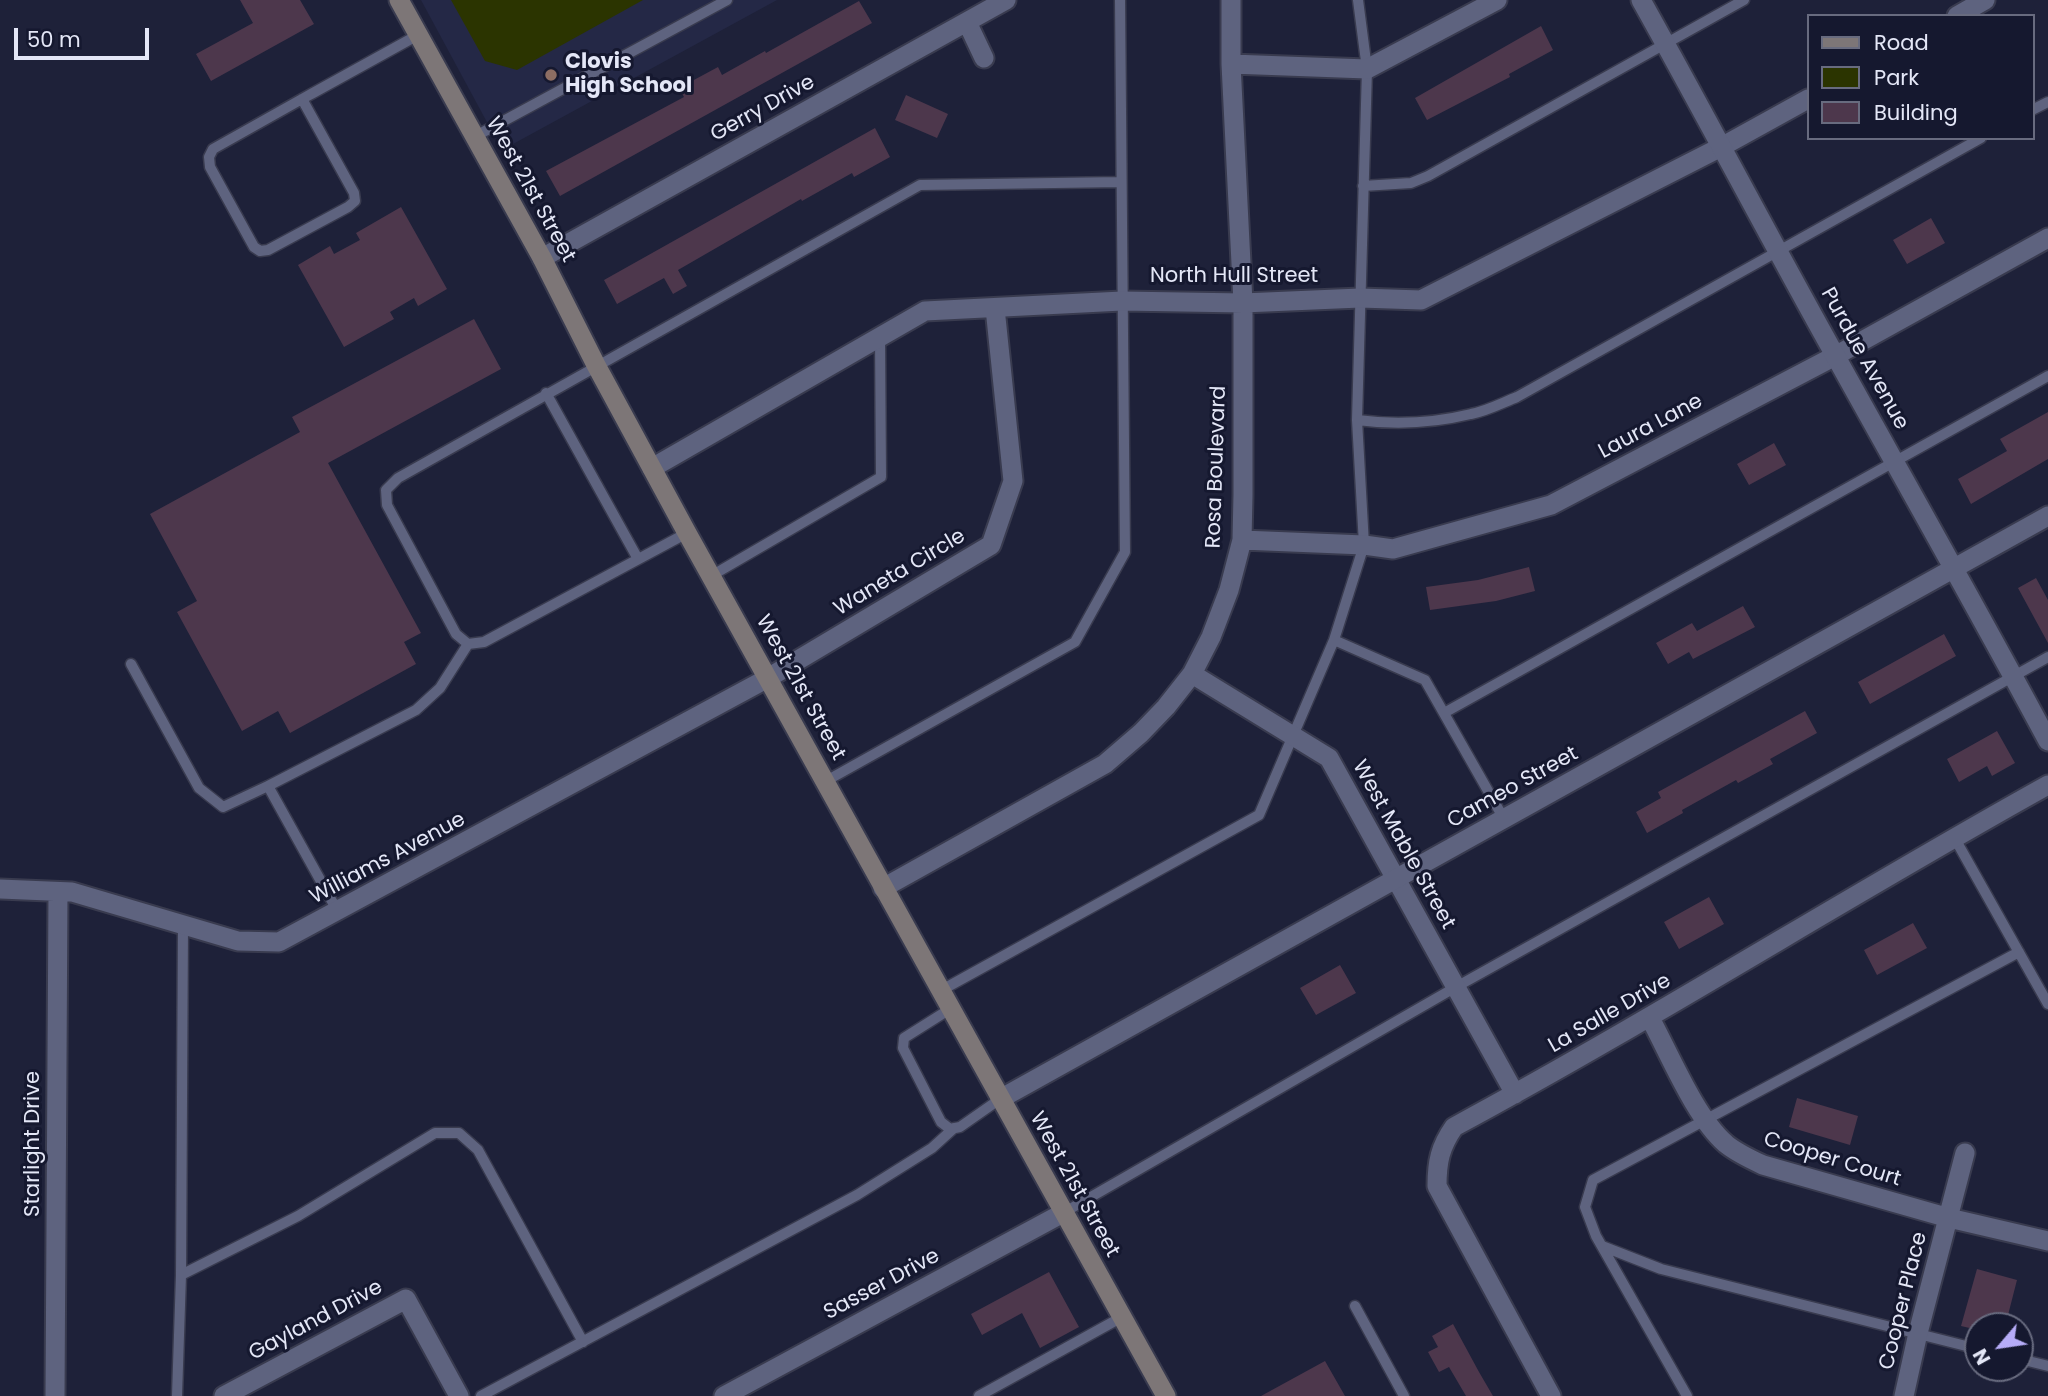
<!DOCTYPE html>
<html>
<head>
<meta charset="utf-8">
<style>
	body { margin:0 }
	#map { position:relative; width:2048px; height:1396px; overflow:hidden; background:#1e2139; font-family:Poppins,sans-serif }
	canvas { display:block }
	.legend { position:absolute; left:1807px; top:14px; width:228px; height:126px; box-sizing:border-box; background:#15182f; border:2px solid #686b7f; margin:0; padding:9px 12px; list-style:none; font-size:21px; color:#e4e7f7 }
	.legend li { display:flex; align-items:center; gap:14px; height:35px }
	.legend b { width:35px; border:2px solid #686b7f }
	.north { position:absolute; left:1964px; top:1312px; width:70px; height:70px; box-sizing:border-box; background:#15182f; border:2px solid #686b7f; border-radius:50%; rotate:241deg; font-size:19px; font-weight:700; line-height:28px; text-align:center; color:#e4e7f7 }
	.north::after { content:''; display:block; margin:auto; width:24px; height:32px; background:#b6acf8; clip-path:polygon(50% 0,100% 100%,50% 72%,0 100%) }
	.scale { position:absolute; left:14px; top:28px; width:135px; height:32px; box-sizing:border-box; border:4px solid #e4e7f7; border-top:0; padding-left:9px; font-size:21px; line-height:24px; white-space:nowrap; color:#e4e7f7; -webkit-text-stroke:5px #15182f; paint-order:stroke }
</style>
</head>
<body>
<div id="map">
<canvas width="2048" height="1396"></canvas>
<ul class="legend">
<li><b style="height:9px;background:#7d7677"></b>Road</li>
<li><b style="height:19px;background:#2b3400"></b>Park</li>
<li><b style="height:19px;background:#4d374c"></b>Building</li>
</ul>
<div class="north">N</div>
<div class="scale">50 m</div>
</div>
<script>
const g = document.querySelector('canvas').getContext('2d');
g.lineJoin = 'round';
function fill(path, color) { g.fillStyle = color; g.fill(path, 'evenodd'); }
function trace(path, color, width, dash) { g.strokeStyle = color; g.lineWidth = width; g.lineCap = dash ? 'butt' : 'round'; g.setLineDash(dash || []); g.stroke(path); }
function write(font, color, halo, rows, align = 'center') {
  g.font = font + ' Poppins,sans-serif'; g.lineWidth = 6; g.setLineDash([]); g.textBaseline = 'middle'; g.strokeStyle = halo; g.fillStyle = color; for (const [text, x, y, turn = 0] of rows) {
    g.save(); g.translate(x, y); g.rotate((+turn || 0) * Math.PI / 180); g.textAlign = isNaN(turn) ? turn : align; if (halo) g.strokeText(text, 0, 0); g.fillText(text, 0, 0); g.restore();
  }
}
const built = new Path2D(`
	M421 0H777L502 150Z`);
const green = new Path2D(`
	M451 0H643L517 70 485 61Z`);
const building = new Path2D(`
	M240 0H300L314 24 211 81 196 54 253 23Z
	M859 1 872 23 560 196 546 171 684 97 679 88 718 67 722 75 765 51 766 53Z
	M1541 26 1553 50 1509 74 1510 77 1427 120 1415 98Z
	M906 95 948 114 937 138 895 120Z
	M875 128 890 157 854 177 852 173 802 201 801 199 678 270 687 286 673 294 664 278 617 304 604 280Z
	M401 207 447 289 418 306 414 298 390 312 394 319 344 347 298 265 330 246 334 254 360 240 356 233Z
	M1931 218 1945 243 1907 264 1893 240Z
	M474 319 501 369 328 463 421 633 404 642 416 664 290 733 278 711 242 731 177 612 197 601 150 514 300 432 292 417Z
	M2048 412V459L1971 504 1958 479 2007 451 2000 439Z
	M1774 443 1786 465 1749 485 1737 464Z
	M1529 567 1535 591 1496 601 1430 610 1426 587 1478 580Z
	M2036 578 2048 600V643L2018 588Z
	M1743 606 1755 627 1693 659 1689 652 1668 664 1656 643 1692 623 1697 631Z
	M1944 634 1956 656 1870 704 1858 682Z
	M1805 711 1817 733 1770 759 1773 764 1738 783 1736 780 1682 810 1683 813 1647 833 1636 812 1661 798 1658 792Z
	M1997 731 2015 763 1992 776 1987 766 1959 782 1947 759Z
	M1709 897 1724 924 1679 949 1664 922Z
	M1913 923 1927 948 1877 975 1864 950Z
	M1340 965 1356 993 1316 1015 1300 988Z
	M1797 1098 1858 1116 1850 1145 1789 1127Z
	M1977 1269 2017 1280 2007 1319 1987 1314 1984 1326H1978V1330L1961 1326Z
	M1049 1272 1079 1327 1040 1348 1022 1313 982 1335 971 1314Z
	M1453 1324 1479 1372 1493 1396H1466L1449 1367 1439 1372 1428 1352 1438 1347 1432 1336Z
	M1325 1361 1345 1396H1261Z`);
const service = new Path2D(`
	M302 99 354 193 355 201 348 207 268 250 260 251 254 247 210 167 209 157 213 149 302 99 313 93 418 35
	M2032 110 2048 102
	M474 137 727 0
	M1363 186 1411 183 1428 176 1744 0
	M546 393 638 559
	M1357 420C1395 425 1434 423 1471 414 1487 411 1502 403 1517 397L1981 138
	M687 533 484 642 468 644 456 634 387 505 386 490 398 478 920 185 1121 182
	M711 576 881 477 880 337
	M1334 640 1425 680 1504 819
	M131 664 199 788 223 807 268 786
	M1444 713 2048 376
	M826 781 1075 642 1125 552 1120 0
	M1954 837 2048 1004
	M338 912 268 786 416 710 440 688 468 644
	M940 991 1259 815 1334 640 1364 545 1357 420 1367 69 1358 0
	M950 1009 904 1038 903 1048 941 1122 950 1129 960 1127 1000 1099
	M1063 1213 1456 987 2048 657
	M1602 1246 1661 1269 1978 1349
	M181 1275 183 925
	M1355 1306 1404 1396
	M2020 1359 2048 1366
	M177 1396 181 1275 298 1216 435 1133H459L478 1150 583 1342
	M481 1396 857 1195 932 1148 954 1128
	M979 1396 1122 1317
	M1687 1396 1596 1236 1585 1207 1593 1180 2019 952`);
const minor = new Path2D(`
	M1957 16 1985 0
	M967 22 984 58
	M1231 64 1367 69 1497 0
	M542 258 1006 0
	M652 468 925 311 1122 301 1243 303 1360 298 1421 300 1723 146 1808 99
	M1242 540 1364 545 1393 549 1551 505 1835 356 2048 238
	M1192 674 1329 758 1515 1094
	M883 888 1105 764 1141 733 1166 707 1192 674 1211 637 1229 590 1242 540 1243 495V303L1231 64V0
	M0 889 72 892 238 941 279 942 768 678 991 545 1013 481 995 308
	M1650 1018C1670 1055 1695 1117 1726 1144 1737 1153 1750 1159 1763 1165L1949 1218 2048 1241
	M55 1396 58 892
	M224 1396 406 1299 459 1396
	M724 1396 1063 1213
	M1551 1396 1437 1186C1437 1162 1440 1147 1454 1127 1656 1018 1848 896 2048 785
	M1904 1396 1918 1333 1965 1153`);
const tertiary = new Path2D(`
	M1641 0C1707 118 1770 239 1836 357 1907 485 1979 612 2048 741
	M1000 1099 2048 516`);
const secondary = new Path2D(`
	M399 0 542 258 596 365 687 533 1166 1396`);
const markers = [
	[551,75,7,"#8d6e63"]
];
const poiNames = [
	["Clovis",565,63],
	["High School",565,87]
];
const streetNames = [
	["Gerry Drive",763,109,-29],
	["West 21st Street",530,190,61],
	["North Hull Street",1234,277],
	["Purdue Avenue",1864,359,61],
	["Laura Lane",1651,427,-28],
	["Rosa Boulevard",1217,467,-88],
	["Waneta Circle",900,573,-31],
	["West 21st Street",800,688,61],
	["Cameo Street",1513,788,-29],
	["West Mable Street",1403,845,61],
	["Williams Avenue",388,859,-28],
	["La Salle Drive",1610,1014,-30],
	["Starlight Drive",34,1144,-90],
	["Cooper Court",1832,1160,17],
	["West 21st Street",1074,1185,61],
	["Sasser Drive",882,1285,-28],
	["Cooper Place",1904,1301,-76],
	["Gayland Drive",316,1321,-28]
];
fill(built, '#242846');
fill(green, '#2b3400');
fill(building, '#4d374c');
trace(service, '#393b4f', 13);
trace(minor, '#393b4f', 23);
trace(tertiary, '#393b4f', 23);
trace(secondary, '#393b4f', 23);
trace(service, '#5e637f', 10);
trace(minor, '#5e637f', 19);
trace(tertiary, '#5e637f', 19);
trace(secondary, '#7d7677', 19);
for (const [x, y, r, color] of markers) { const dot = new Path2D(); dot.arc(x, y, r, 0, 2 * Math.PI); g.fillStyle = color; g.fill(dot); trace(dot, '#15182f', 2.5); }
write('bold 21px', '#e4e7f7', '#15182f', poiNames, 'left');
write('21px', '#e4e7f7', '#15182f', streetNames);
</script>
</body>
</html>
